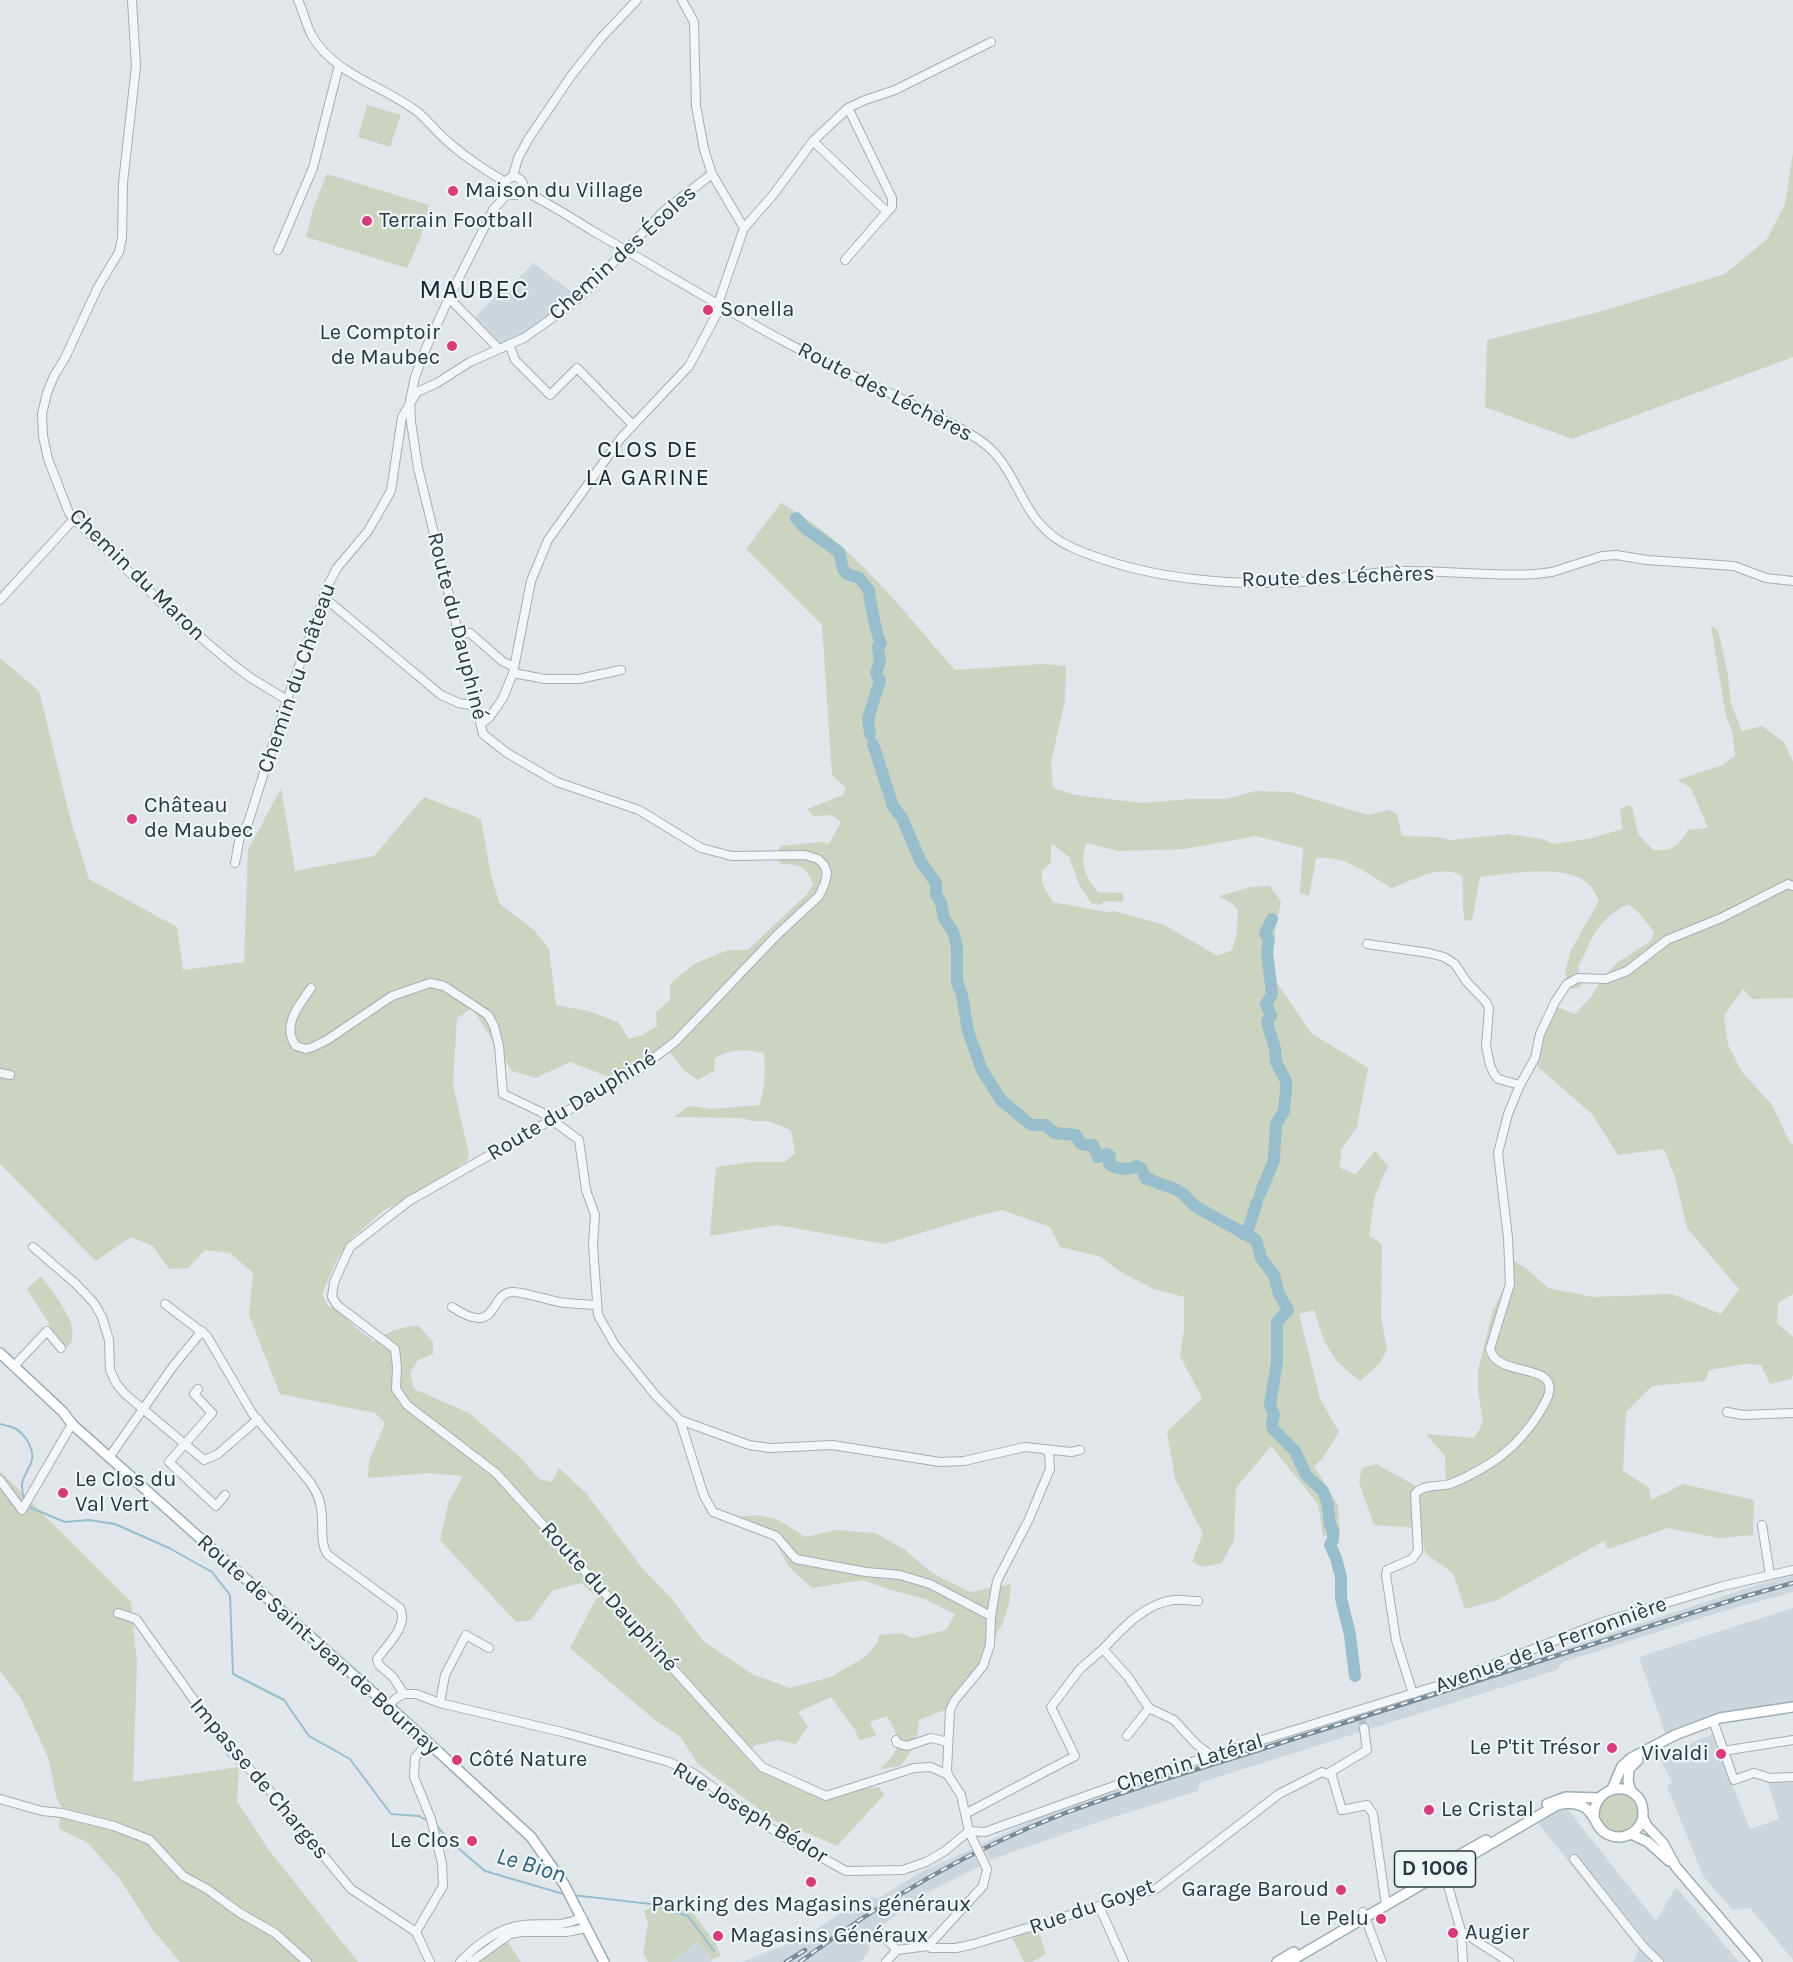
<!DOCTYPE html>
<html>
<head>
<meta charset="utf-8">
<style>
	body { margin:0 }
	canvas { display:block; background:#e0e6ea }
</style>
</head>
<body>
<canvas width="1793" height="1962"></canvas>
<script>
const g = document.querySelector('canvas').getContext('2d');
g.lineJoin = 'round';
function fill(path, color) { g.fillStyle = color; g.fill(path, 'evenodd'); }
function trace(path, color, width, dash) { g.strokeStyle = color; g.lineWidth = width; g.lineCap = dash ? 'butt' : 'round'; g.setLineDash(dash || []); g.stroke(path); }
function write(font, color, halo, rows, align = 'center') {
  g.font = font + ' Karla,sans-serif'; g.lineWidth = 4.5; g.setLineDash([]); g.textBaseline = 'middle'; g.strokeStyle = halo; g.fillStyle = color; for (const [text, x, y, turn = 0] of rows) {
    g.save(); g.translate(x, y); g.rotate((+turn || 0) * Math.PI / 180); g.textAlign = isNaN(turn) ? turn : align; if (halo) g.strokeText(text, 0, 0); g.fillText(text, 0, 0); g.restore();
  }
}
const built = new Path2D(`
	M533 263 577 296 520 337 503 345 475 317 492 300 502 286 508 290Z
	M1793 1576V1592L1714 1614 1563 1662 1557 1670 1199 1783 1198 1791 1104 1820 990 1860 982 1844 1033 1820 1107 1794 1413 1699 1754 1586Z
	M1793 1608V1703L1715 1714 1666 1736 1639 1657Z
	M1712 1734 1750 1829 1779 1819 1767 1779 1793 1780V1960L1750 1908 1732 1910 1703 1876 1667 1786 1672 1782 1659 1757Z
	M1566 1807 1656 1921 1676 1887 1739 1962H1633L1639 1950 1538 1823Z
	M972 1849 980 1866 922 1895 882 1926 868 1940 870 1949 861 1962H742L803 1938 866 1897 879 1898 921 1872Z
	M698 1942 712 1962H672Z`);
const green = new Path2D(`
	M367 105 401 115 390 147 358 137Z
	M1793 153V357L1572 439 1485 407 1487 340 1599 312 1725 274 1767 239 1785 204Z
	M327 174 429 205 421 236 407 268 306 237 314 206Z
	M781 503C852 542 902 610 955 670L1042 664 1066 666 1065 700 1051 762 1053 788 1075 795 1143 803 1189 799H1227L1255 791 1290 792 1368 815 1388 810 1397 814 1402 836 1435 837 1451 840 1508 834 1542 839 1553 844 1593 838 1622 829 1620 810 1627 805 1632 807 1638 834 1653 850C1673 851 1678 847 1688 830L1708 828 1691 788 1677 780 1722 765 1735 756 1732 731 1726 716 1711 626 1718 630 1728 675 1731 704 1742 731 1762 726 1784 742 1793 762V998L1752 999 1743 989 1724 1016 1728 1045 1742 1072 1772 1105 1790 1143 1793 1144V1294L1778 1303 1777 1323 1793 1337V1375L1791 1379 1770 1384 1761 1365 1745 1364 1709 1370 1705 1381 1652 1386 1626 1412 1623 1471 1649 1488 1651 1500 1683 1484 1754 1500 1753 1535 1719 1538 1668 1528 1608 1549 1604 1541 1497 1600 1465 1609 1453 1573 1426 1554 1418 1528 1374 1525 1359 1482 1362 1468 1376 1464 1425 1491 1446 1488 1445 1456 1426 1434 1474 1438 1483 1423 1478 1390V1370L1493 1310 1504 1288 1509 1258 1527 1269 1548 1288 1593 1297 1672 1294 1721 1314 1739 1289 1687 1228 1675 1177 1664 1149 1618 1155 1592 1114 1538 1067C1540 1046 1541 1024 1557 1007L1575 1014 1591 997 1604 976 1618 962 1651 941 1654 932 1639 913 1628 904C1613 912 1600 922 1592 938 1587 947 1585 956 1578 965L1581 987 1572 989 1565 973 1571 950 1599 901C1595 892 1589 881 1578 877 1548 866 1511 874 1480 877L1472 920 1465 921C1461 906 1464 891 1462 876 1440 863 1414 880 1392 888 1366 874 1348 856 1316 858L1309 896 1300 893 1303 848 1256 836 1185 849 1118 851 1086 843C1080 864 1084 875 1098 892L1123 893V902L1106 901 1099 905 1096 903 1092 904 1080 887 1069 857 1051 843V862L1042 871V883L1053 902 1106 912 1114 911 1164 925 1218 956 1232 950 1237 933 1238 910 1231 903 1219 896 1251 887 1270 886 1281 902 1276 924 1272 957 1277 983 1311 1033 1368 1068 1357 1127 1341 1149 1340 1168 1356 1174 1375 1151 1388 1166 1375 1195 1369 1236 1382 1244 1381 1318 1387 1350 1379 1364 1360 1381 1338 1363 1324 1341 1314 1310 1299 1314 1320 1399 1339 1432 1322 1459 1314 1466 1338 1505 1340 1535 1323 1536 1318 1504 1271 1446 1236 1488 1234 1540 1222 1563 1202 1567 1192 1561 1203 1534 1175 1478 1167 1432 1202 1398 1180 1356 1184 1330V1297L1154 1289 1119 1271 1101 1257 1060 1247 1050 1227 1002 1210 977 1216 884 1244 777 1225 710 1236 716 1167 751 1162H785L795 1153 791 1130 768 1121H753L741 1118 674 1117 687 1107 693 1106 710 1109 759 1105C766 1088 765 1071 764 1053 744 1049 734 1048 715 1058L714 1071 698 1080 685 1071 670 1053 625 1083 570 1062 536 1078 512 1071 472 1008 457 1018 453 1084 469 1155 467 1161 418 1193 383 1211 352 1238 336 1261 322 1294 328 1306 342 1312 355 1327 375 1342C389 1331 401 1326 419 1326L433 1342V1354L418 1360 410 1373 414 1389 469 1413 521 1458 539 1479 552 1482 559 1468 586 1493 642 1568 671 1598 703 1641 752 1674 790 1688 831 1677 866 1656 877 1643 879 1635 900 1633 913 1638 946 1630 955 1614 925 1599 891 1590 863 1580 812 1588 789 1567 775 1541 737 1517C770 1513 778 1518 805 1537L836 1530 875 1533 904 1549 932 1573 970 1592 1011 1584 1009 1604 1002 1625 984 1652 978 1669 947 1709 919 1720C918 1737 912 1753 900 1766L880 1769C902 1747 903 1744 887 1716L870 1722 876 1736 859 1740 855 1730 831 1697 798 1712 808 1727 796 1744 778 1740 753 1746 751 1762 778 1775 802 1791 830 1799 859 1789 879 1787 884 1795 837 1846 808 1833 788 1830 698 1764 680 1736 655 1720 570 1648 597 1597 581 1583 553 1590 531 1620 516 1622 440 1540 449 1501 463 1476 429 1473 368 1478 369 1461 385 1423 375 1413 280 1394 249 1315 253 1273 230 1253 205 1250 188 1268 169 1269 153 1246 131 1237 96 1261 0 1164V658L39 691 71 821 89 879 177 927 183 970 244 962 248 850 281 788 295 871 374 856 424 797 481 819 492 880 500 904 534 930 549 949 556 1005 588 1011 618 1022 629 1039 643 1035 657 1026 656 1012 670 1000V984L694 964 728 950H748L807 894 813 885C806 865 801 865 781 864L775 854 781 846 820 842 829 844 841 822 831 815 814 816 807 809 843 795 846 788 832 775 822 625 746 549Z
	M41 1276C51 1290 90 1335 64 1349L47 1328 50 1325 27 1289Z
	M0 1471 131 1602 137 1664 133 1782 239 1767 237 1801 268 1849 358 1962H180L153 1930 119 1878 87 1842 59 1829 61 1807 56 1796 49 1760 22 1700 0 1671Z
	M1600 1813a19 19 0 1 1 38 0a19 19 0 1 1-38 0Z
	M658 1903 693 1913 716 1944 721 1956 711 1960 698 1942 672 1962H648L643 1953 648 1923 644 1911Z
	M1038 1930 1046 1954 1032 1962H1024L1012 1937Z
	M506 1939 521 1962H478Z`);
const stream = new Path2D(`
	M0 1424C4 1425 10 1426 14 1428 25 1433 36 1451 31 1463 24 1479 19 1480 24 1499
	M29 1507 65 1522 89 1520 115 1524 169 1548 212 1572 230 1595 233 1674 284 1700 309 1736 350 1759 391 1814 419 1816 428 1821
	M436 1825 451 1842 485 1871 567 1895
	M572 1895 651 1904 688 1916 714 1951`);
const river = new Path2D(`
	M796 518 805 528 839 552 843 569 847 574 859 578 869 590C869 597 877 638 881 643L878 647 880 661 876 673 880 680 868 719 870 734
	M873 744 893 806 902 818 921 862 936 883V894L941 903 944 918 953 932 957 947V982L962 995 968 1031 982 1070 1001 1100 1031 1125H1045L1055 1133 1076 1135 1080 1143 1084 1145H1093L1098 1157 1107 1154 1110 1156 1109 1164C1116 1169 1129 1171 1137 1166L1141 1168 1146 1179H1150C1159 1186 1172 1185 1180 1192 1187 1196 1191 1204 1198 1208 1216 1218 1236 1229 1256 1240L1261 1258 1274 1275 1279 1294 1288 1310 1277 1322V1362L1270 1405 1274 1415 1272 1423 1273 1429 1295 1451 1306 1475 1323 1491 1328 1505 1330 1525 1333 1531V1540L1330 1545 1336 1558 1341 1577V1598L1350 1635 1355 1676
	M1260 1194 1274 1160 1276 1124 1284 1111 1286 1089V1081L1276 1062 1275 1049 1267 1022 1271 1016 1266 1004 1272 994 1267 952 1269 939 1265 934 1272 919
	M1243 1234 1248 1230 1257 1202`);
const minorTunnel = new Path2D(`
	M1361 1716 1364 1728`);
const minor = new Path2D(`
	M132 0 136 66 123 183 122 238 119 252 98 287 65 358 54 376 47 393 42 414 43 436 48 459 69 513 74 519 172 613 231 663 251 678 287 700
	M298 0C303 11 306 24 311 34 333 75 385 86 419 113 428 121 436 131 445 139 463 156 484 169 505 182
	M682 0 694 22 696 106 704 149 712 174 744 228
	M813 141 887 212 892 207V198L848 108
	M513 176 518 158 529 138 571 76 601 38 637 0
	M505 186a9 9 0 1 1 18 0a9 9 0 1 1-18 0Z
	M522 190C546 202 569 216 591 230 657 268 722 308 789 344 833 367 878 387 922 409 941 419 960 427 978 439 1023 468 1016 523 1073 548 1147 580 1234 587 1314 581 1342 579 1370 572 1399 571 1444 570 1490 577 1536 574L1552 572 1602 556 1616 555 1647 560 1734 566 1766 578 1793 581
	M508 193 493 210 449 298 426 348 415 377 410 401 411 422 418 468 483 734 507 753 557 782 639 810 701 848 732 856 805 855 818 859 824 865 827 873 825 883 819 896 777 935 676 1041 637 1071 409 1201 350 1247 334 1282 332 1297 337 1305 395 1349 397 1367 396 1389 407 1405 496 1473 762 1767 826 1796 914 1768 931 1767 948 1775 961 1795 969 1831 973 1840
	M278 250 313 168 339 65
	M845 260 887 212
	M449 298 498 348
	M509 344 515 360 550 395 577 368 633 425
	M324 599 332 604 441 695 459 703 477 706
	M0 600 74 519
	M458 634 470 633 502 661 514 667
	M513 673 545 679H579L621 670
	M482 723 489 718 503 698 513 673 531 581 548 540 621 438 689 366 720 308V298L744 228 773 195 813 141 848 108 865 100 895 90 991 42
	M235 863 240 836 248 823 287 700 329 583 337 568 368 531 391 491 402 417 417 392 437 383 470 362 524 338 551 319 580 297 665 210 712 174
	M1367 944 1429 953 1444 957 1455 964 1466 981 1486 1002 1489 1008 1486 1046 1490 1065 1494 1074 1498 1079 1520 1085
	M311 988C299 1005 281 1026 296 1046L306 1049 313 1047 327 1040 392 996 430 983 444 986 488 1015 494 1026 499 1046 503 1094 541 1112 579 1140 586 1190 595 1215 593 1245 598 1315 615 1345 656 1396 680 1420 749 1445 770 1448 832 1445 940 1462 964 1461 1025 1447 1044 1449 1049 1453 1050 1469 1029 1519 997 1581 991 1616 990 1645 983 1666 955 1700 950 1710 947 1770 948 1775
	M0 1073 10 1075
	M33 1247 76 1284 94 1303 102 1317 109 1340 110 1370 116 1383 125 1394 204 1460 218 1454 258 1419
	M165 1304 207 1336 252 1413 310 1482C315 1490 320 1498 321 1508 324 1523 319 1543 328 1555L400 1608C409 1626 387 1645 377 1659L379 1665 393 1677 404 1694
	M452 1307C500 1339 488 1292 513 1292 528 1293 544 1299 559 1302 571 1304 584 1304 596 1305
	M14 1366 47 1331 61 1348
	M198 1389 194 1394 212 1413 169 1462 216 1506 225 1495
	M1727 1412 1743 1415 1793 1413
	M680 1420 704 1496 713 1512 776 1536 796 1559 866 1572 900 1575 930 1584 991 1616
	M1044 1449 1071 1452 1080 1450
	M110 1456 174 1365 202 1331
	M0 1480 22 1510 72 1424
	M1762 1525 1770 1575
	M118 1613 136 1619 232 1753 260 1779 351 1889 416 1932
	M1103 1649C1122 1629 1145 1603 1174 1600 1182 1599 1190 1601 1198 1601
	M1413 1694 1396 1640 1386 1575 1387 1570 1412 1559 1418 1551 1415 1494C1423 1483 1441 1488 1453 1483 1491 1466 1515 1450 1538 1415 1542 1407 1552 1395 1549 1385 1545 1365 1496 1375 1490 1349L1510 1284 1508 1238 1498 1153 1508 1114 1520 1085 1535 1058 1540 1034 1555 1002 1567 984 1578 978 1606 979 1627 971 1667 940 1721 918 1780 888 1788 884 1793 886
	M440 1703 445 1675 466 1635 489 1648
	M389 1706 395 1699 404 1694H416L440 1703 566 1733 669 1762 693 1773 779 1834 846 1871 903 1870 926 1862 945 1851 969 1831
	M1715 1726 1734 1780 1754 1773 1770 1778 1793 1777
	M1127 1736 1149 1708
	M896 1740 897 1743 907 1746 931 1738 948 1742
	M1723 1751 1793 1740
	M1327 1774 1367 1750 1364 1728
	M0 1799 42 1811 62 1813 114 1826 150 1840 183 1876 207 1889 240 1913 275 1933 307 1962
	M965 1814 1075 1756 1051 1707 1080 1669 1103 1649 1128 1677 1149 1708 1174 1720 1196 1744 1213 1757
	M969 1831 985 1832 1114 1786 1443 1684 1606 1621 1723 1586 1793 1570
	M1574 1859 1642 1945 1659 1962
	M1442 1865 1461 1931 1463 1962
	M1099 1906 1124 1962
	M1363 1912 1382 1962
	M878 1931 897 1950
	M1461 1931 1509 1962
	M416 1932 443 1886 442 1863 431 1819 414 1777 415 1758 427 1743
	M416 1932 430 1962
	M928 1946 931 1948H956L974 1944 1156 1889 1279 1794 1322 1772 1332 1776 1342 1810 1367 1805 1373 1814 1386 1905
	M460 1962C476 1945 500 1927 523 1925 546 1922 560 1929 582 1917
	M471 1962 510 1934 521 1932H566L587 1928
	M886 1962 897 1950 928 1946 983 1886 987 1869`);
const major = new Path2D(`
	M0 1353 63 1412 72 1424 395 1712 531 1837 564 1884 604 1962
	M1612 1789 1622 1766 1631 1758 1675 1735 1720 1718 1793 1707
	M1631 1791 1628 1781 1629 1769 1638 1760
	M1547 1804 1566 1797 1600 1798
	M1643 1818 1647 1826 1663 1843 1676 1867 1757 1962
	M1631 1834 1648 1842 1669 1861
	M1456 1857 1486 1840
	M1277 1962 1294 1952
	M1289 1962 1557 1805C1566 1803 1575 1802 1584 1807 1596 1814 1595 1828 1607 1834 1624 1843 1644 1830 1643 1812 1642 1780 1594 1781 1594 1816`);
const rail = new Path2D(`
	M786 1962 805 1950
	M800 1962C883 1900 969 1850 1065 1813 1140 1785 1217 1764 1293 1739 1441 1691 1590 1645 1739 1598L1793 1583`);
const minorBridge = new Path2D(`
	M973 1840 987 1869`);
const markers = [
	[453,191,6,"#d83b79"],
	[367,221,6,"#d83b79"],
	[708,310,6,"#d83b79"],
	[452,346,6,"#d83b79"],
	[132,819,6,"#d83b79"],
	[63,1493,6,"#d83b79"],
	[1612,1748,6,"#d83b79"],
	[1721,1754,6,"#d83b79"],
	[457,1760,6,"#d83b79"],
	[1429,1810,6,"#d83b79"],
	[472,1841,6,"#d83b79"],
	[811,1882,6,"#d83b79"],
	[1341,1890,6,"#d83b79"],
	[1381,1919,6,"#d83b79"],
	[1453,1933,6,"#d83b79"],
	[718,1936,6,"#d83b79"]
];
const shields = [
	[1435,1869,81]
];
const shieldNames = [
	["D 1006",1435,1869]
];
const poiNames = [
	["Maison du Village",465,191],
	["Terrain Football",379,221],
	["Sonella",720,310],
	["Le Comptoir",440,333,"right"],
	["de Maubec",440,358,"right"],
	["Château",144,806],
	["de Maubec",144,831],
	["Le Clos du",75,1480],
	["Val Vert",75,1505],
	["Le P'tit Trésor",1600,1748,"right"],
	["Vivaldi",1709,1754,"right"],
	["Côté Nature",469,1760],
	["Le Cristal",1441,1810],
	["Le Clos",460,1841,"right"],
	["Garage Baroud",1329,1890,"right"],
	["Parking des Magasins généraux",811,1905,"center"],
	["Le Pelu",1369,1919,"right"],
	["Augier",1465,1933],
	["Magasins Généraux",730,1936]
];
const streetNames = [
	["Chemin des Écoles",623,253,-42],
	["Route des Léchères",885,392,27],
	["Chemin du Maron",137,575,44],
	["Route des Léchères",1338,577,-2],
	["Route du Dauphiné",457,626,76],
	["Chemin du Château",297,678,-71],
	["Route du Dauphiné",572,1106,-31],
	["Route du Dauphiné",609,1597,48],
	["Route de Saint-Jean de Bournay",318,1645,42],
	["Avenue de la Ferronnière",1551,1645,-20],
	["Chemin Latéral",1190,1763,-17],
	["Impasse de Charges",259,1779,50],
	["Rue Joseph Bédor",750,1813,31],
	["Rue du Goyet",1092,1907,-19]
];
const neighbourhoodNames = [
	["CLOS DE",648,450],
	["LA GARINE",648,478]
];
const waterNames = [
	["Le Bion",531,1866,17]
];
const quarterNames = [
	["MAUBEC",474,291]
];
fill(built, '#cdd6dc');
fill(green, '#cad4c0');
trace(stream, '#98becd', 2);
trace(river, '#98becd', 12);
trace(minorTunnel, '#bbc3c8', 8, [8, 4]);
trace(minor, '#a5aeb4', 10);
trace(major, '#9eaeb6', 12);
trace(minor, '#f3f6f8', 8);
trace(major, '#fff', 9);
trace(rail, '#788a95', 4.5);
trace(rail, '#eff4f7', 2, [7]);
trace(minorBridge, '#a5aeb4', 10, []);
trace(minorBridge, '#f3f6f8', 8);
for (const [x, y, r, color] of markers) { const dot = new Path2D(); dot.arc(x, y, r, 0, 2 * Math.PI); g.fillStyle = color; g.fill(dot); trace(dot, '#eff4f7', 2); }
for (const [x, y, w] of shields) { const box = new Path2D(); box.roundRect(x - w / 2, y - 18, w, 36, 4.5); g.fillStyle = '#eff4f7'; g.fill(box); trace(box, '#273842', 1.5); }
write('bold 21px', '#273842', null, shieldNames);
write('22px', '#273842', '#eff4f7', poiNames, 'left');
write('22px', '#273842', '#eff4f7', streetNames);
g.letterSpacing = '1.5px';
write('24px', '#192833', '#eff4f7', neighbourhoodNames);
g.letterSpacing = '0px';
write('italic 24px', '#2e6279', '#eff4f7', waterNames);
g.letterSpacing = '1.5px';
write('26px', '#192833', '#eff4f7', quarterNames);
g.letterSpacing = '0px';
</script>
</body>
</html>
